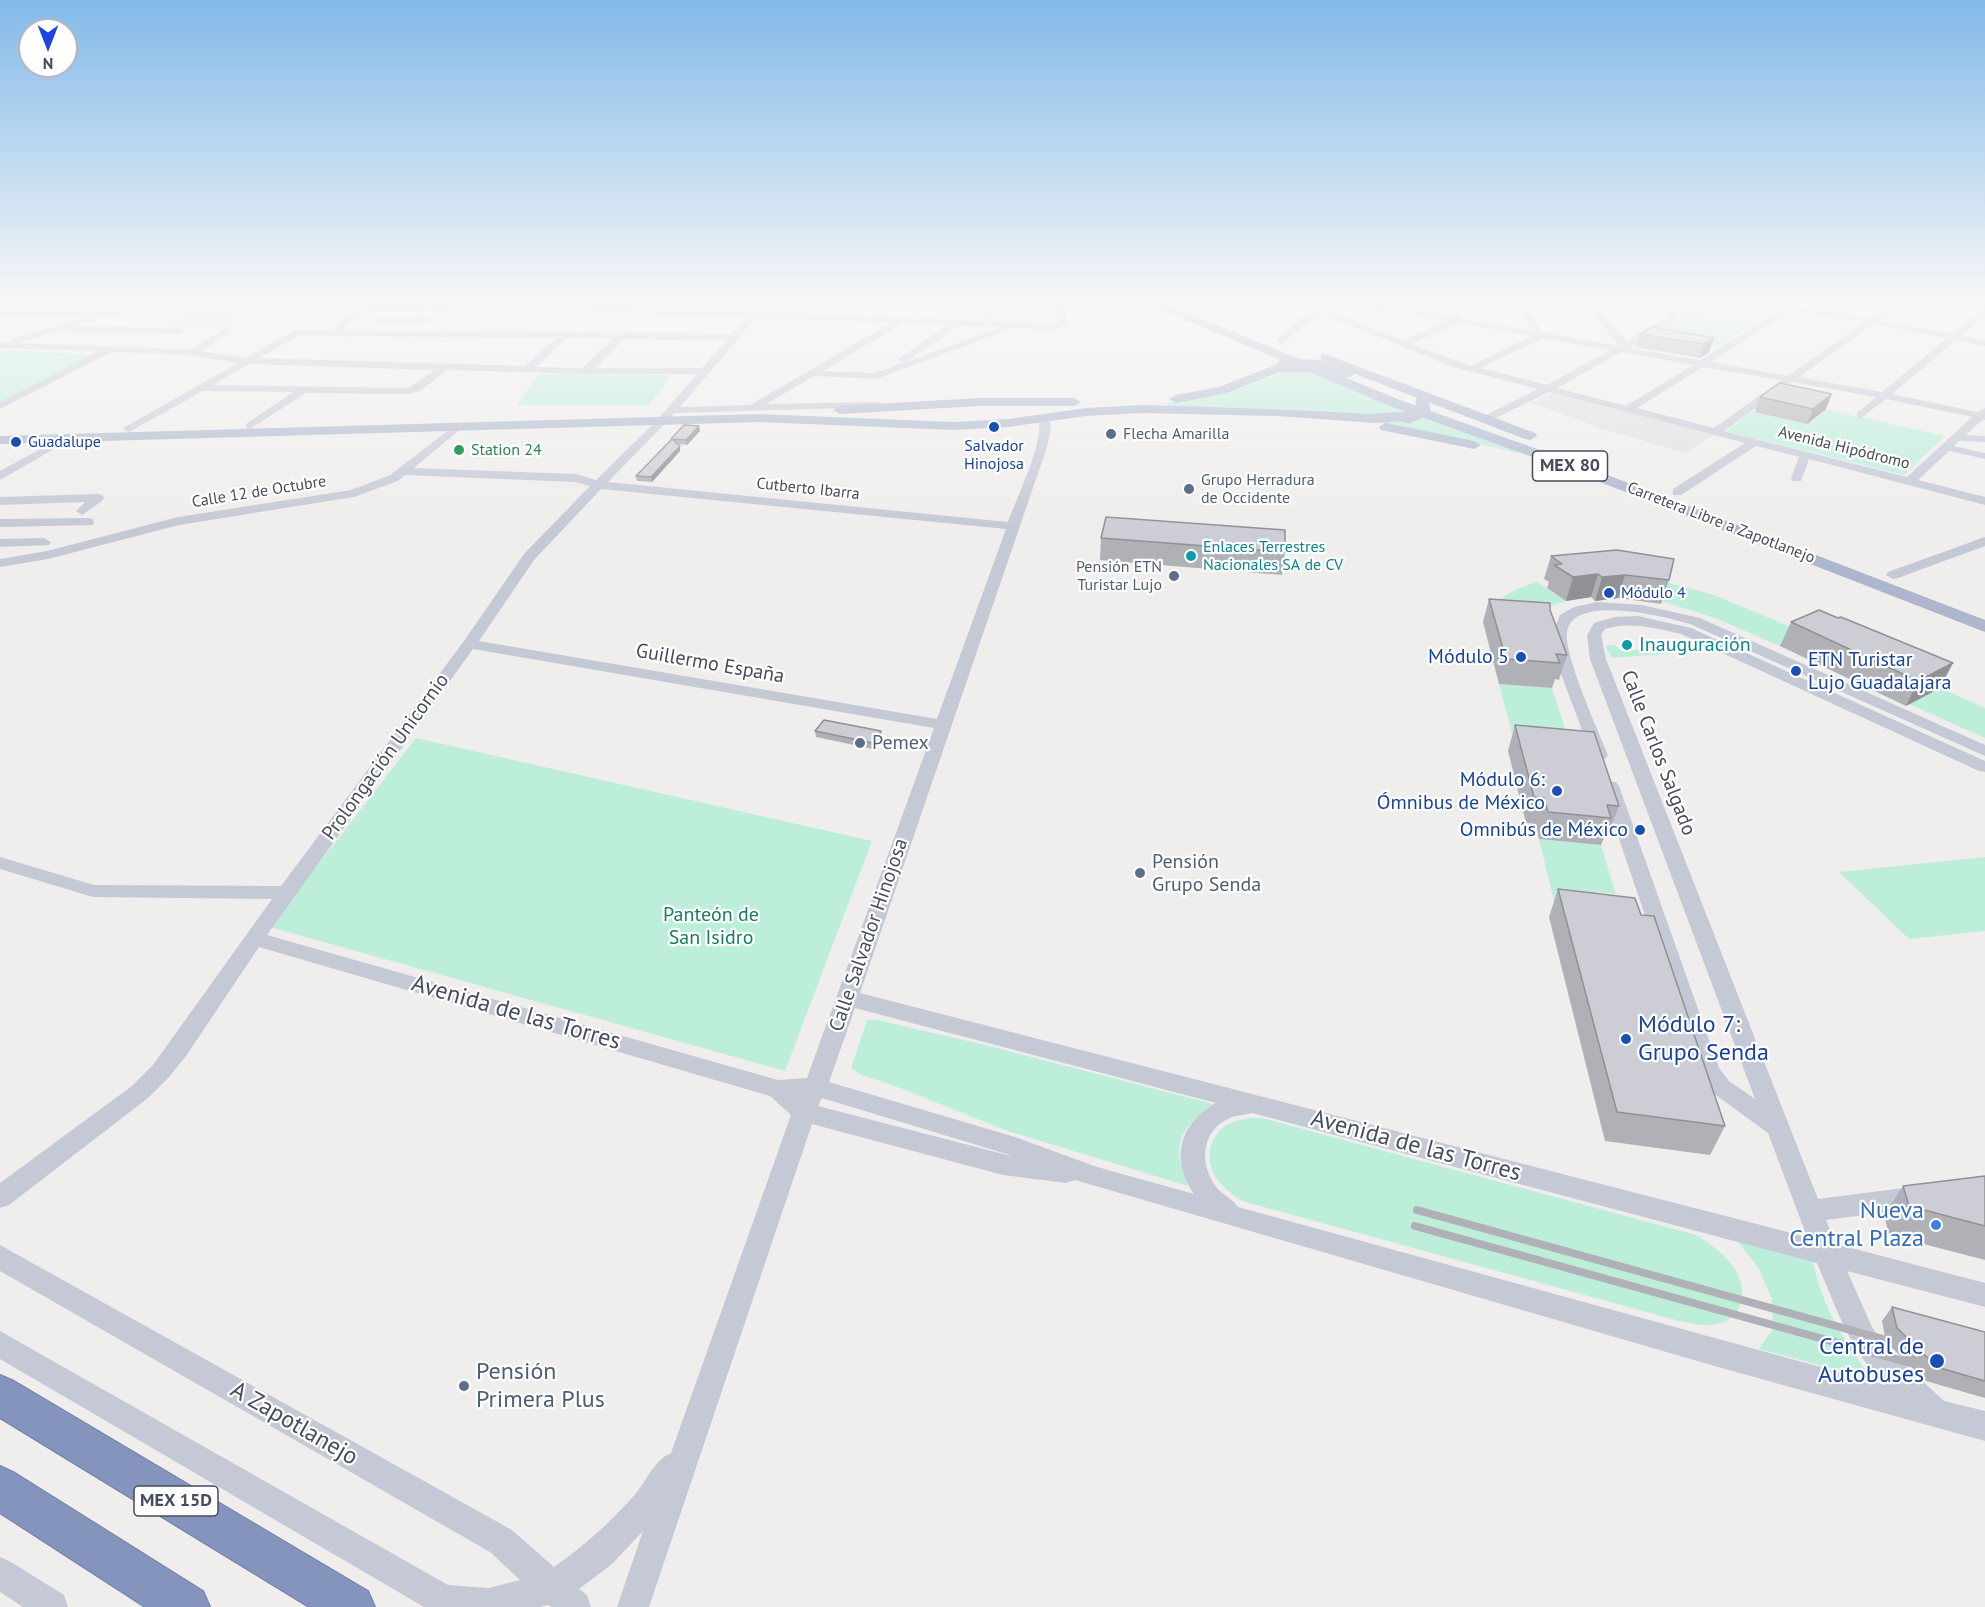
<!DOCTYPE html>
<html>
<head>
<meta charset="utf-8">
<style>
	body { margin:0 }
	#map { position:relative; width:1985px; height:1607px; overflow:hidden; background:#f0eeed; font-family:"PT Sans",sans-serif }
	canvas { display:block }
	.north { position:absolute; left:18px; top:18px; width:60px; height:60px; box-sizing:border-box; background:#fff; border:2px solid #b5b7bd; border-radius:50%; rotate:180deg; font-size:16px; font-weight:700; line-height:24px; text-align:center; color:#464c5b }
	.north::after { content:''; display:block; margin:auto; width:21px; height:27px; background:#1b45dd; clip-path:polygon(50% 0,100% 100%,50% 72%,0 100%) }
</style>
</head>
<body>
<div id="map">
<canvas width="1985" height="1607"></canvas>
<div class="north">N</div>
</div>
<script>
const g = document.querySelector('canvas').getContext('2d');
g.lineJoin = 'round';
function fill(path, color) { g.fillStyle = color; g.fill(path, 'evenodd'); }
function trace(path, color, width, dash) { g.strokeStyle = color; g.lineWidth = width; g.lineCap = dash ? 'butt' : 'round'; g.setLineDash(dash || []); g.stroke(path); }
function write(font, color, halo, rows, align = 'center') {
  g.font = font + ' "PT Sans",sans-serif'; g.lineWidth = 4.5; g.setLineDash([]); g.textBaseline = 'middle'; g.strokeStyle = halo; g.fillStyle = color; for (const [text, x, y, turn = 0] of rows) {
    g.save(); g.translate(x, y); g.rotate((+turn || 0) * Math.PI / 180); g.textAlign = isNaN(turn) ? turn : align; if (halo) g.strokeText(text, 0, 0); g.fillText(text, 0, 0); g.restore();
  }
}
const education = new Path2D(`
	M1710 304H1740L1778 310 1750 327 1692 316Z
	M1552 393 1713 435 1686 453 1603 429 1531 403Z`);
const green = new Path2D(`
	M1667 304H1710L1693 316 1750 327 1718 347 1660 332 1681 319Z
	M192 313 241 314 223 329 164 327Z
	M0 350 96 354 0 403Z
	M1297 367 1408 412C1375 418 1343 413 1311 411 1264 408 1218 407 1171 407L1164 403C1188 400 1211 397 1234 390 1256 384 1275 373 1297 367Z
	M540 374 671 375 649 406 516 405Z
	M1826 409 1945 436 1904 475 1726 431 1753 411 1807 424Z
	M1422 418 1520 452 1516 453 1454 438 1377 423Z
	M1537 582 1566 601 1546 608 1490 609C1503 594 1517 588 1537 582Z
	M1666 582 1714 595 1808 634 1780 646 1715 618 1661 601Z
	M1687 639 1710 650 1612 658 1605 646 1615 645 1622 651 1686 646 1680 640Z
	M1499 684 1552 688 1574 757 1517 752Z
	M1940 688 1985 708V738L1909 704Z
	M416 738 872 841 785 1071 270 927Z
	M1539 839 1601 845 1616 894 1596 892 1600 906 1558 918Z
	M1985 857V931L1909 939 1839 872Z
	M867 1020H877L985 1045 1213 1104C1177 1131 1172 1144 1188 1186L1005 1130 895 1086 859 1074 851 1068Z
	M1262 1118 1696 1235C1712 1245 1728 1256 1737 1273 1747 1291 1743 1317 1721 1323 1708 1327 1696 1324 1683 1322L1242 1201C1232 1194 1221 1187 1215 1176 1204 1158 1210 1133 1229 1124 1239 1118 1251 1118 1262 1118Z
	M1738 1242 1813 1260C1821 1306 1845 1342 1872 1379L1759 1349 1773 1329 1772 1299 1758 1267Z`);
const minor = new Path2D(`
	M259 304H269L261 309 257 306Z
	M292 304H318C313 308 297 308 292 304Z
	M369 304 752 311 759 304H767L761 312 982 321 992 304H1000L991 321 1056 324 1058 323 1056 304H1064L1068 324 1057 330 1014 328 876 379 814 376 766 404 876 402 880 403V407L675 413 608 482 1008 522C1016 500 1046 438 1038 418L1043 415C1056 421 1049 436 1047 447L860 993 1807 1237 1768 1133 1713 1093 1698 1071 1601 786 1604 782H1616L1619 786 1719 1068 1729 1081 1755 1099 1590 659 1587 635 1594 623 1615 617 1638 616 1691 628 1985 761V772L1979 771 1681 634C1655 628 1631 621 1605 629L1601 635 1606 659 1818 1199 1919 1186 1928 1189 1932 1197 1928 1205 1919 1208 1826 1220 1836 1244 1985 1283V1307L1847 1271 1873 1329 1893 1354 1944 1401 1985 1411V1441L1718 1367 1075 1180 1066 1183 1003 1175 812 1124 649 1607H617L643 1531 612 1564 579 1589 587 1595 591 1607H551L548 1605 540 1607H424L0 1359V1331L448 1585 489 1588 520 1580 490 1552 0 1271V1245L512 1530 554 1567C584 1546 607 1525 632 1498 645 1485 653 1460 671 1453L791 1115 770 1096 259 947 186 1056 169 1077 148 1098 9 1205 0 1208V1183L132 1086 153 1065 272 899 93 897 0 869V857L94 885 281 886 464 641 524 554 590 486 575 482 405 475 398 481 354 497 179 525 48 559 0 567V559L47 551 178 517 351 490 390 475 458 423 462 424V428L414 468 576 474 596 480 658 419 697 374H586L447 370 420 391 408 394 306 393 250 429 246 428V424L293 392 203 391 129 432 123 429 125 427 238 363 178 354 112 352 0 409V402L98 351 0 348V342L15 343 11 340 13 338 91 316 96 319 94 321 75 326 179 328 184 331 179 334 73 332 69 328 17 343 190 350 226 328 229 329V333L201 351 246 358 295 330H331L359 306ZM365 310H369L747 317 732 334 571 332 567 330 562 332 342 330ZM757 317 891 323 750 405 680 407ZM903 323 947 325 897 360 905 362 875 373 823 371ZM959 326 1002 327 906 362ZM300 335 333 336 556 338 525 366 259 358ZM567 338H613L583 368 536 367ZM624 339 727 340 702 368H595ZM249 364 435 370 408 388 213 385ZM601 489 1006 529 937 719 479 641 534 560ZM473 649 934 728 807 1078 778 1080 267 935ZM855 1008 1216 1103C1179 1123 1170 1160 1194 1194L1097 1167 1015 1137 829 1082ZM822 1098 1010 1155 1011 1156 818 1106ZM1252 1113 1817 1263C1836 1307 1850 1352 1886 1385L1238 1207C1233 1199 1223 1195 1217 1188 1199 1165 1200 1131 1230 1118 1237 1115 1245 1115 1252 1113Z
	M1300 304 1316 306 1328 304 1324 309 1403 340 1448 321 1367 307 1363 304H1380L1451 316 1445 304H1453L1461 318 1532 331 1515 304H1523L1543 332 1618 346 1586 304H1594L1627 341 1669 317 1658 304H1667L1678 316V320L1629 348 1700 360 1781 310 1760 307 1756 304 1788 306 1795 304 1798 307 1870 318 1891 304H1900L1880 320 1952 334 1985 308V316L1961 336 1985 340V346L1956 340 1892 394 1977 412 1985 408V420H1982L1966 435 1985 436V442L1959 441 1954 446 1985 453V459L1949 451 1918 480 1985 497V505L1809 459 1801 481H1793L1791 478 1799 457 1756 446 1681 495H1673V489L1745 443 1549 392 1490 421H1482V417L1538 389 1453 367 1319 313 1283 343H1277V339L1311 310ZM1791 311 1864 322 1788 376 1711 362ZM1459 323 1531 336 1471 366 1411 344ZM1874 324 1947 338 1882 392 1799 377ZM1542 338 1610 350 1547 385 1481 368ZM1621 352 1693 365 1626 406 1557 388ZM1703 367 1781 380 1714 428 1637 408ZM1792 382 1876 397 1857 413V417L1861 418 1886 399 1972 417 1907 477 1724 431Z
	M219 309 222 310V314L0 317V311Z
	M428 317 433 320 431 322 382 324 377 321 382 318Z
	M66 435 72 438 70 440 0 480V471Z
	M98 494 102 495 104 498 102 501 82 515 76 511 85 502 0 505V497Z
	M88 518 93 519 94 522 93 525 0 527V519Z
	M1985 537V546L1898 578 1893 579 1886 575 1888 572Z
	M44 538 51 542 49 545 0 547V539Z
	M1597 602 1642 605 1700 618 1985 745V756L1690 624C1666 617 1573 593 1567 632 1564 656 1598 730 1608 755L1605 759H1593L1561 674 1553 632 1560 615 1574 607Z
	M0 1557 11 1562 64 1595 68 1607H23L0 1592Z`);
const major = new Path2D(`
	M1151 304H1165L1400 400 1579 464 1985 620V632L1569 470 1390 406 1152 306Z
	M1325 354 1535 433 1537 436 1530 440 1525 439 1321 361V355Z
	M1283 362 1289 366 1287 369 1227 393 1176 403 1169 399 1176 395 1219 387Z
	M980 398H1074L1081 402 1074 406H980L840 414 833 410 840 406Z
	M1142 405C1217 407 1291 409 1366 414 1379 415 1406 408 1415 417L1408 421 1375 423 1277 416 1142 413 1086 416 1008 427 954 430 759 422 0 444V436L759 414 954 422 1008 419 1086 408Z
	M1386 423 1474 441 1481 445 1474 449 1381 430 1379 427Z`);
const highway = new Path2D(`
	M0 1375 14 1381 368 1591 375 1607H309L0 1418Z
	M0 1466 15 1473 203 1591 210 1607H145L0 1513Z`);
const rail = new Path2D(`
	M1417 1210 1901 1344
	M1415 1226 1921 1366`);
const majorBridge = new Path2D(`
	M1283 366H1314L1348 371
	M1408 417 1424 410 1422 402`);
const wall = new Path2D(`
	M1640 334 1714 338 1709 352 1700 358 1636 347Z
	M1760 397 1826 409 1807 424 1755 412Z
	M700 431 687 445 677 444 680 451 652 482 637 481 636 476 671 440Z
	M1101 538 1285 552 1282 575 1100 560Z
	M1551 556 1669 580 1661 604 1618 598 1595 601 1591 597 1566 601 1547 588 1549 582 1544 579Z
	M1489 599 1550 610 1567 655 1559 680 1555 679 1552 688 1499 684 1483 622Z
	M1791 622 1940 688 1906 706 1780 646Z
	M1515 725 1619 806 1609 833H1606L1601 845 1539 839 1536 824 1526 823 1508 751Z
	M815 731 882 738 873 749 816 737Z
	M1558 889 1641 915 1725 1126 1710 1155 1605 1141 1549 917Z
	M1985 1176V1260L1889 1235 1884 1215 1903 1186Z
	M1892 1307 1985 1332V1398L1926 1381 1886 1342 1882 1321Z`);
const shadedWall = new Path2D(`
	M1714 338 1709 352 1700 358 1704 344Z
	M1832 394 1826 409 1807 424 1813 409Z
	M699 426 700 431 687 445 686 440Z
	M680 446V451L652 482 651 477Z
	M1598 574 1591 597 1566 601 1573 577Z
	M1625 575 1618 598 1595 601 1602 577Z
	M1953 663 1940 688 1906 706 1918 681Z
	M881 731 882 738 873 749V743Z`);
const building = new Path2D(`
	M1652 327 1714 338 1704 344 1640 334Z
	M1780 383 1832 394 1813 409 1760 397Z
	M684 425 699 426 686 440 671 439Z
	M672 439 680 446 651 477 636 476Z
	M1106 517 1285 530V552L1101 538Z
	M1617 550 1674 559 1669 580 1625 575 1602 577 1598 574 1573 577 1554 565 1562 564 1551 556Z
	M1489 599 1550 603V610L1567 655 1556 654 1560 663 1506 659Z
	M1819 610 1838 618 1841 617 1953 663 1918 681 1791 622Z
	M824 720 881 731 873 743 815 731Z
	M1515 725 1594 732 1619 806 1607 805 1611 818 1548 812 1544 798 1534 797Z
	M1558 889 1635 898 1641 915 1654 916 1725 1126 1617 1112Z
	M1985 1176V1226L1909 1206 1903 1186Z
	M1892 1307 1985 1332V1381L1937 1367 1897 1328Z`);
const markers = [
	[994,427,6,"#1a4fb4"],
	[1111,434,6,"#5c6f8a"],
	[16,442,6,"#1a4fb4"],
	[459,450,6,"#2e9e5b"],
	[1189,489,6,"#5c6f8a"],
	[1191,556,6,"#0f9aa8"],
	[1174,576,6,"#5c6f8a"],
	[1609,593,6,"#1a4fb4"],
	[1627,645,6,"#0f9aa8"],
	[1521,657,6,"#1a4fb4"],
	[1796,671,6,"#1a4fb4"],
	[860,743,6,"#5c6f8a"],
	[1557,791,6,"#1a4fb4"],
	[1640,830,6,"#1a4fb4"],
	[1140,873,6,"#5c6f8a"],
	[1626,1039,6,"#1a4fb4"],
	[1936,1225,6,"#3f7fe0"],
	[1937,1361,8,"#1a4fb4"],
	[464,1386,6,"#5c6f8a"]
];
const farServicenames = [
	["Flecha Amarilla",1123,434],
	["Grupo Herradura",1201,480],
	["de Occidente",1201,498],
	["Pensión ETN",1162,567,"right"],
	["Turistar Lujo",1162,585,"right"]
];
const farTransitnames = [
	["Guadalupe",28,442],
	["Salvador",994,446,"center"],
	["Hinojosa",994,464,"center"],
	["Módulo 4",1621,593]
];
const farStreetnames = [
	["Avenida Hipódromo",1844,448,14],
	["Cutberto Ibarra",808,489,6],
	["Calle 12 de Octubre",259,492,-9],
	["Carretera Libre a Zapotlanejo",1721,523,21]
];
const farLeisurenames = [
	["Station 24",471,450]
];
const farCulturenames = [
	["Enlaces Terrestres",1203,547],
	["Nacionales SA de CV",1203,565]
];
const shields = [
	[1570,466,75],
	[176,1501,84]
];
const shieldNames = [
	["MEX 80",1570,466],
	["MEX 15D",176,1501]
];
const cultureNames = [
	["Inauguración",1639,645]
];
const transitNames = [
	["Módulo 5",1509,657],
	["ETN Turistar",1808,660,"left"],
	["Lujo Guadalajara",1808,683,"left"],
	["Módulo 6:",1545,780],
	["Ómnibus de México",1545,803],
	["Omnibús de México",1628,830]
];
const streetNames = [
	["Guillermo España",710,664,10],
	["Calle Carlos Salgado",1658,753,69],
	["Prolongación Unicornio",386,757,-54],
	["Calle Salvador Hinojosa",869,935,-71]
];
const serviceNames = [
	["Pemex",872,743],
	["Pensión",1152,862],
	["Grupo Senda",1152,885]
];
const parkNames = [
	["Panteón de",711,915],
	["San Isidro",711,938]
];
const nearStreetnames = [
	["Avenida de las Torres",516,1013,16],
	["Avenida de las Torres",1416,1146,15],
	["A Zapotlanejo",294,1424,30]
];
const nearTransitnames = [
	["Módulo 7:",1638,1025],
	["Grupo Senda",1638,1053],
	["Central de",1924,1347,"right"],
	["Autobuses",1924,1375,"right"]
];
const nearShopnames = [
	["Nueva",1924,1211],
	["Central Plaza",1924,1239]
];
const nearServicenames = [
	["Pensión",476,1372],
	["Primera Plus",476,1400]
];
fill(education, '#e1dfdf');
fill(green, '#bceeda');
trace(highway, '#717fa8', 2);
fill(minor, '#c4c9d5');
fill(major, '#adb6cc');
fill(highway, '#8594bc');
trace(rail, '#b0b1b8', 8);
trace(majorBridge, '#adb6cc', 13);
fill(wall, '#b0b1b7');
fill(shadedWall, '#909095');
fill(building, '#cdced5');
trace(building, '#909095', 1.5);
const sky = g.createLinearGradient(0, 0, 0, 529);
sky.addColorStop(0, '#82b9e9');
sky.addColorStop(0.57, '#f8f7f7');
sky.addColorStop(1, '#f8f7f700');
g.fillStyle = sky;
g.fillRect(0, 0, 1985, 529);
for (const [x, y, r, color] of markers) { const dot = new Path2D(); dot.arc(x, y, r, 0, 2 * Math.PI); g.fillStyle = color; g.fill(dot); trace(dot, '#fff', 2); }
write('16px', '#4e5e75', '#fff', farServicenames, 'left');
write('16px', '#164399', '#fff', farTransitnames, 'left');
write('16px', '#464c5b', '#fff', farStreetnames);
write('16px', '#27864d', '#fff', farLeisurenames, 'left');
write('16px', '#0d838f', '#fff', farCulturenames, 'left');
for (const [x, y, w] of shields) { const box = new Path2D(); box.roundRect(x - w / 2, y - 15, w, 30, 4.5); g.fillStyle = '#fff'; g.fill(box); trace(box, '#464c5b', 1.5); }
write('bold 18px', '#464c5b', null, shieldNames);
write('20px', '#0d838f', '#fff', cultureNames, 'left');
write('20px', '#164399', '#fff', transitNames, 'right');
write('20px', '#464c5b', '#fff', streetNames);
write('20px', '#4e5e75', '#fff', serviceNames, 'left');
write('20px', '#187b5f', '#fff', parkNames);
write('24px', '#464c5b', '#fff', nearStreetnames);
write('24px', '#164399', '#fff', nearTransitnames, 'left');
write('24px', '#366cbe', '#fff', nearShopnames, 'right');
write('24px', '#4e5e75', '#fff', nearServicenames, 'left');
</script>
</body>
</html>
